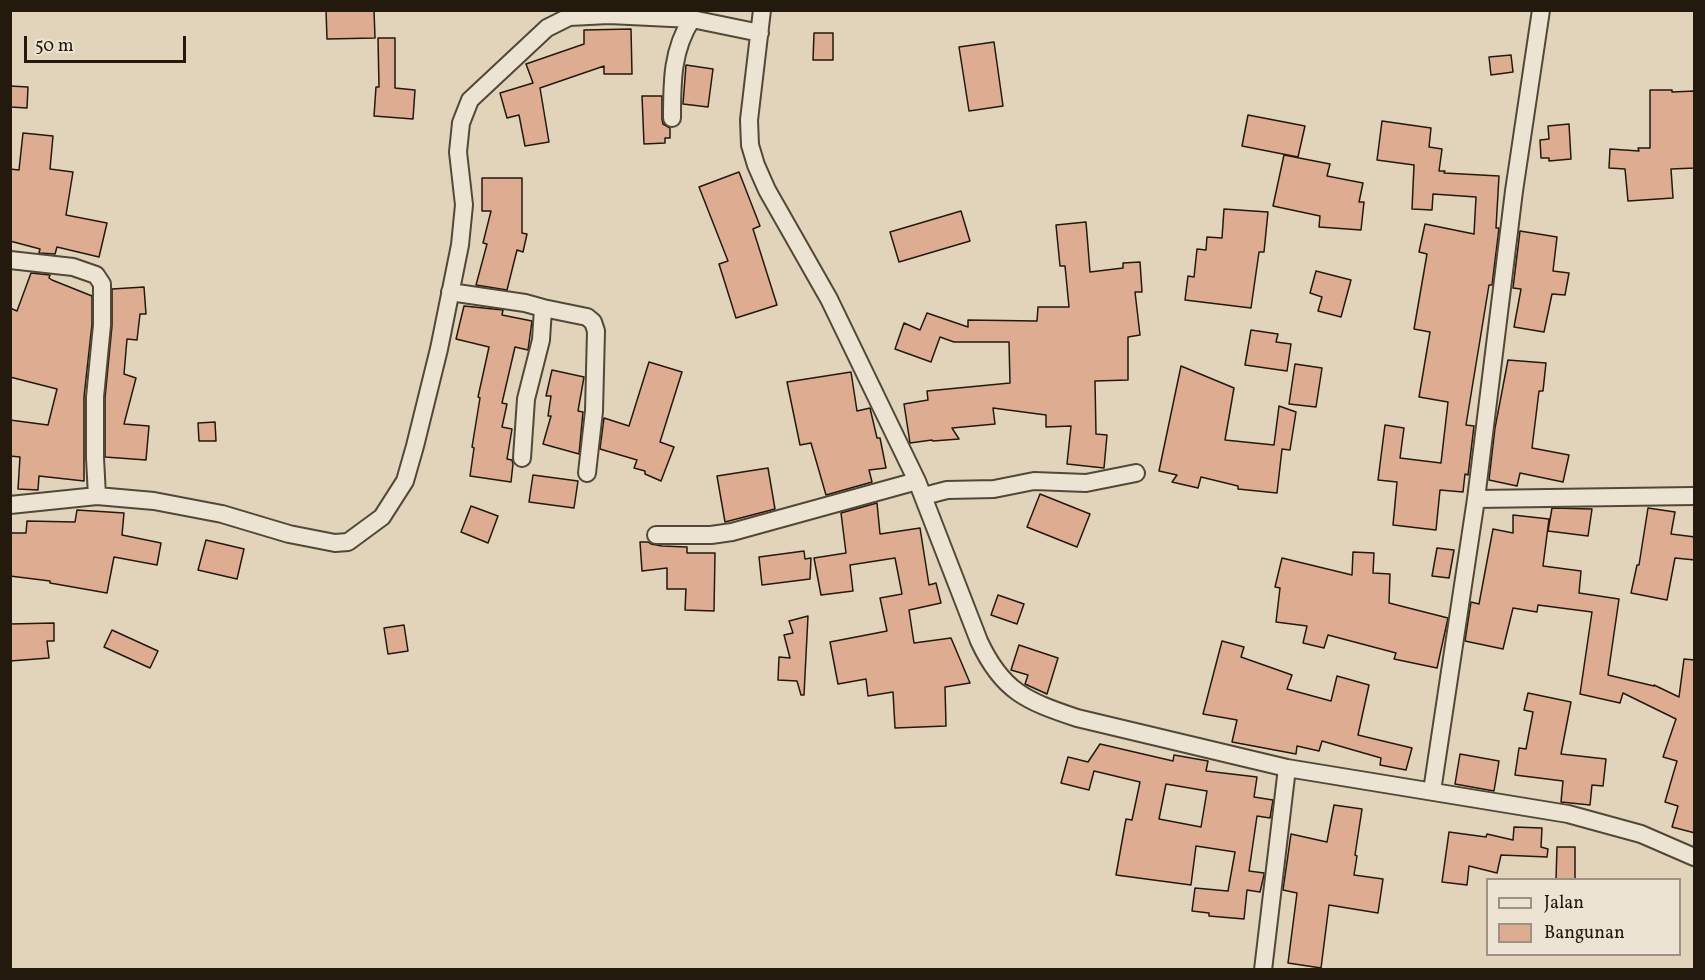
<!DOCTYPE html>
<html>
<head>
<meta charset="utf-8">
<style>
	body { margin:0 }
	#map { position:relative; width:1705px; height:980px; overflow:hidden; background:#e1d4ba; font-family:Vollkorn,serif }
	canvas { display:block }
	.frame { position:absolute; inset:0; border:12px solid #23190d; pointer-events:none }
	.legend { position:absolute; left:1486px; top:878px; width:195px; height:78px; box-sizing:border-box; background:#ece3d2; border:2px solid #9c9283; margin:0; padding:8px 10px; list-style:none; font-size:18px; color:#23190d }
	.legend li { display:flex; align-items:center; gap:12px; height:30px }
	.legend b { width:30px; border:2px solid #9c9283 }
	.scale { position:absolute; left:24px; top:36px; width:162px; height:27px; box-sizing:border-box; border:3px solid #23190d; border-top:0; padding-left:8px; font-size:18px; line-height:21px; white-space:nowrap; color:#23190d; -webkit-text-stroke:4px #ece3d2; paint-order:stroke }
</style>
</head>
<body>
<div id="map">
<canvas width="1705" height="980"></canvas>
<div class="frame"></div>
<ul class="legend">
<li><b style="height:8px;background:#ece3d2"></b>Jalan</li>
<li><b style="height:16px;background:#deac91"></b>Bangunan</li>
</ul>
<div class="scale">50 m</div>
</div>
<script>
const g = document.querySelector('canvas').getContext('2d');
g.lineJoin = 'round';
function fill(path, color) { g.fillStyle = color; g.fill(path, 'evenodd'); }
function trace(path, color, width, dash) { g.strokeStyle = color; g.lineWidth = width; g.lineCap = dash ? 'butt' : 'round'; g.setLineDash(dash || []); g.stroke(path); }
const building = new Path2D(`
	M326 10H374L375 38 327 39Z
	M631 29 632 74H604V66L540 88 549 142 525 146 519 115 507 118 500 93 533 83 526 64 584 44V30Z
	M814 33H833V60H813Z
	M378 38H395V88L415 90 413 119 374 116 376 87H379Z
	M994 42 1003 106 969 111 959 47Z
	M1511 55 1513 72 1491 75 1489 57Z
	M686 65 713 69 708 107 683 104Z
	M10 86 28 87 27 108 10 107Z
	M1650 90H1672V92L1695 91V168L1671 169 1673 198 1628 201 1625 169 1609 168 1610 149 1639 151 1638 148H1650Z
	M642 96H662V119L663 124 670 128V138H665V143L644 144Z
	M1248 115 1305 126 1298 157 1242 146Z
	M1382 121 1431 128 1429 147 1442 149 1439 171H1445L1444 173 1499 176 1496 228H1499L1492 285H1489L1466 425 1474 426 1468 475 1465 474 1463 492 1440 490 1436 530 1393 525 1397 482 1378 480 1385 425 1404 428 1400 458 1441 463 1448 402 1419 397 1430 332 1414 329 1427 254 1419 252 1425 224 1474 234 1476 197 1433 194 1432 210 1412 209 1414 165 1377 160Z
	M1569 124 1571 159 1549 161V158H1541L1540 140 1549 139 1548 126Z
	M23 133 53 136 50 169 73 172 66 215 107 223 99 257 57 247 55 254 39 253 40 249 10 241V169L19 170Z
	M1284 155 1330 164 1327 176 1363 183 1359 202H1364L1361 230 1319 227 1320 216 1273 206Z
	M739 172 760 226 753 229 777 305 736 318 719 264 728 261 699 187Z
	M482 178H522V233L527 234 523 252 517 250 507 290 476 285 487 244 483 243 491 211H482Z
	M1224 209 1268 212 1264 252H1259L1251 308 1185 300 1188 276 1194 277 1197 249 1206 250 1207 237 1222 238Z
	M961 211 970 241 899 262 890 232Z
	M1086 222 1090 272 1123 268V263L1140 262 1142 292H1135L1140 335 1128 337V380L1095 381 1096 434 1107 435 1104 468 1067 464 1071 426 1046 427V415L993 408 995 424 952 428 959 439 933 441 932 440 910 443 904 404 928 400 927 391 1010 383 1009 342H954L940 337 931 362 895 349 904 323 920 330 927 313 968 327V320L1037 321 1038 307H1069L1065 266H1060L1056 225Z
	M1520 231 1557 237 1553 271 1569 273 1565 295 1552 294 1544 332 1514 327 1521 289 1513 288Z
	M1316 271 1351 280 1341 317 1318 311 1322 297 1310 293Z
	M31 273 50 275 49 278 52 280 92 296V324L84 397V481L39 476 38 490 18 489 20 457 10 456V420L48 425 57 389 10 377V308L17 311Z
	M144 287 146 314H140L137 340 127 339 124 374 136 378 124 424 149 426 146 460 105 457V398L112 326V289Z
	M464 306 503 310 502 315 532 321 528 350 515 347 502 403 507 404 502 427 512 429 507 459 512 460 513 464 511 482 470 476 474 448 472 447 480 398 478 397 489 347 456 339Z
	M1251 330 1278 334 1276 342 1291 344 1287 371 1245 365Z
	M1508 360 1546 363 1543 391H1539L1532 448 1569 455 1563 482 1520 473 1517 486 1489 480 1495 428Z
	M649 362 682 372 660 442 674 447 661 481 645 474V471L634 468 637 460 600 449 604 418 629 426Z
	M1295 364 1322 368 1316 407 1289 404Z
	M1181 366 1234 388 1225 440 1274 445 1279 406 1296 412 1290 450 1282 449 1277 493 1238 489V486L1201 477 1198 488 1172 482 1177 475 1159 471Z
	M552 370 584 377 578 411 583 412 579 454 543 444 551 416H548L551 396H546Z
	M851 372 857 411 870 408 877 438H880L886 468 869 470 872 482 826 495 811 443 800 445 787 382Z
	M215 422 216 441H199L198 423Z
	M768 468 775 509 725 522 717 476Z
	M533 475 578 481 574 508 529 502Z
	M1040 494 1090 514 1077 547 1027 527Z
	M877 503 880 534 920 528 929 585 936 583 941 603 909 610 914 643 951 638 970 683 945 687 946 726 895 728 893 692 868 696 866 679 838 684 830 642 887 631 880 598 902 594 895 558 850 565 853 591 821 595 814 558 846 553 841 513Z
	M471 506 498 516 488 543 461 532Z
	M1552 508 1592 509 1588 536 1548 531Z
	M1648 508 1675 512 1671 534 1695 537V560L1675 558 1667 600 1631 593 1637 565H1639Z
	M77 510 124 513 122 535 161 543 157 565 114 557 107 593 50 583V581L10 576V533H26L27 521 75 522Z
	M1513 515 1549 519 1543 566 1581 571 1579 593 1619 599 1608 675 1654 686V685L1679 697 1684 659 1695 660V833L1672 827 1678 806 1665 802 1677 761 1663 757 1676 719 1623 693 1620 703 1580 694 1592 612 1538 605 1537 612 1513 608 1503 649 1465 641 1471 602 1479 604 1493 529 1513 533Z
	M206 540 244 549 237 579 198 570Z
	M640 542H648L651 544 662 546 687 547V553H715L714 611 685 610 686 589H667V568L642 571Z
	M1437 548 1454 550 1449 578 1432 576Z
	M804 551 805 559 811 558 810 579 762 585 759 557Z
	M1353 552 1374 553 1373 573 1390 574 1389 603 1448 618 1437 668 1394 659 1396 653 1328 635 1324 648 1303 643 1307 626 1276 622 1280 588 1275 587 1282 558 1352 575Z
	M998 595 1024 604 1017 624 991 615Z
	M808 616 804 695H801L797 681 778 680 779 657 790 658 784 635 793 633 789 621Z
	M54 623V641H47L49 658 10 661V624Z
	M404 625 408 651 388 654 384 628Z
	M112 630 158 651 150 668 104 647Z
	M1222 641 1244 647 1241 657 1292 675 1287 689 1331 701 1337 676 1369 685 1358 735 1412 748 1406 770 1380 765 1381 758 1322 741 1319 751 1297 746 1296 754 1232 742 1237 720 1203 714Z
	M1019 645 1058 658 1047 694 1025 684 1028 675 1011 670Z
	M1528 693 1571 702 1561 754 1606 759 1603 786 1592 785 1590 805 1561 802 1563 781 1515 775 1519 748 1526 749 1533 712 1524 710Z
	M1100 744 1173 761 1174 755 1208 761 1206 771 1257 777 1254 797 1273 800 1270 818 1257 816 1249 871 1264 873V875L1260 892 1247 890 1244 919 1209 916V913L1192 911 1195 888 1228 891 1235 852 1196 846 1191 885 1116 875 1126 819 1132 820 1140 782 1094 771 1089 790 1061 783 1068 757 1088 762ZM1166 784 1207 791 1201 827 1159 819Z
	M1460 754 1499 761 1494 791 1455 784Z
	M1334 805 1362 809 1355 855 1357 856 1354 875 1383 879 1378 913 1329 905 1321 968 1288 963 1297 893 1283 890 1291 834 1327 842Z
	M1514 827 1542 828 1541 847 1548 849 1547 857 1501 855 1497 873 1469 866 1467 885 1442 882 1449 832 1486 837 1487 834 1513 840Z
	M1557 847H1575V879H1556Z`);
const minor = new Path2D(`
	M762 10 749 120 750 145 756 165 767 190 829 299 917 481 979 641C1002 691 1026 701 1077 718L1287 768 1568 814 1641 834 1694 857
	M672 118C672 82 672 49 692 19
	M10 260 73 267 96 275 102 284V325L95 397V458L97 496
	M450 292 525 303 543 308 541 340 526 399 522 458
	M543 308 587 317 593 322 596 331 594 411 587 473
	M924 496 947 490 994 489 1034 481 1086 483 1136 473
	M1476 499 1694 496
	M10 505 97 496 154 501 222 514 289 534 335 543 348 542 382 517 405 481 415 446 439 349 460 245 464 205 458 152 461 123 470 100 547 28 569 17 609 15 692 19 760 33
	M656 535H711L732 532 917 481
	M1432 791 1476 499 1514 191 1541 10
	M1263 970 1287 768`);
fill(building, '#deac91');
trace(building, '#23190d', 1.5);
trace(minor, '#524838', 20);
trace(minor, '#ece3d2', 16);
</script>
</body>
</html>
